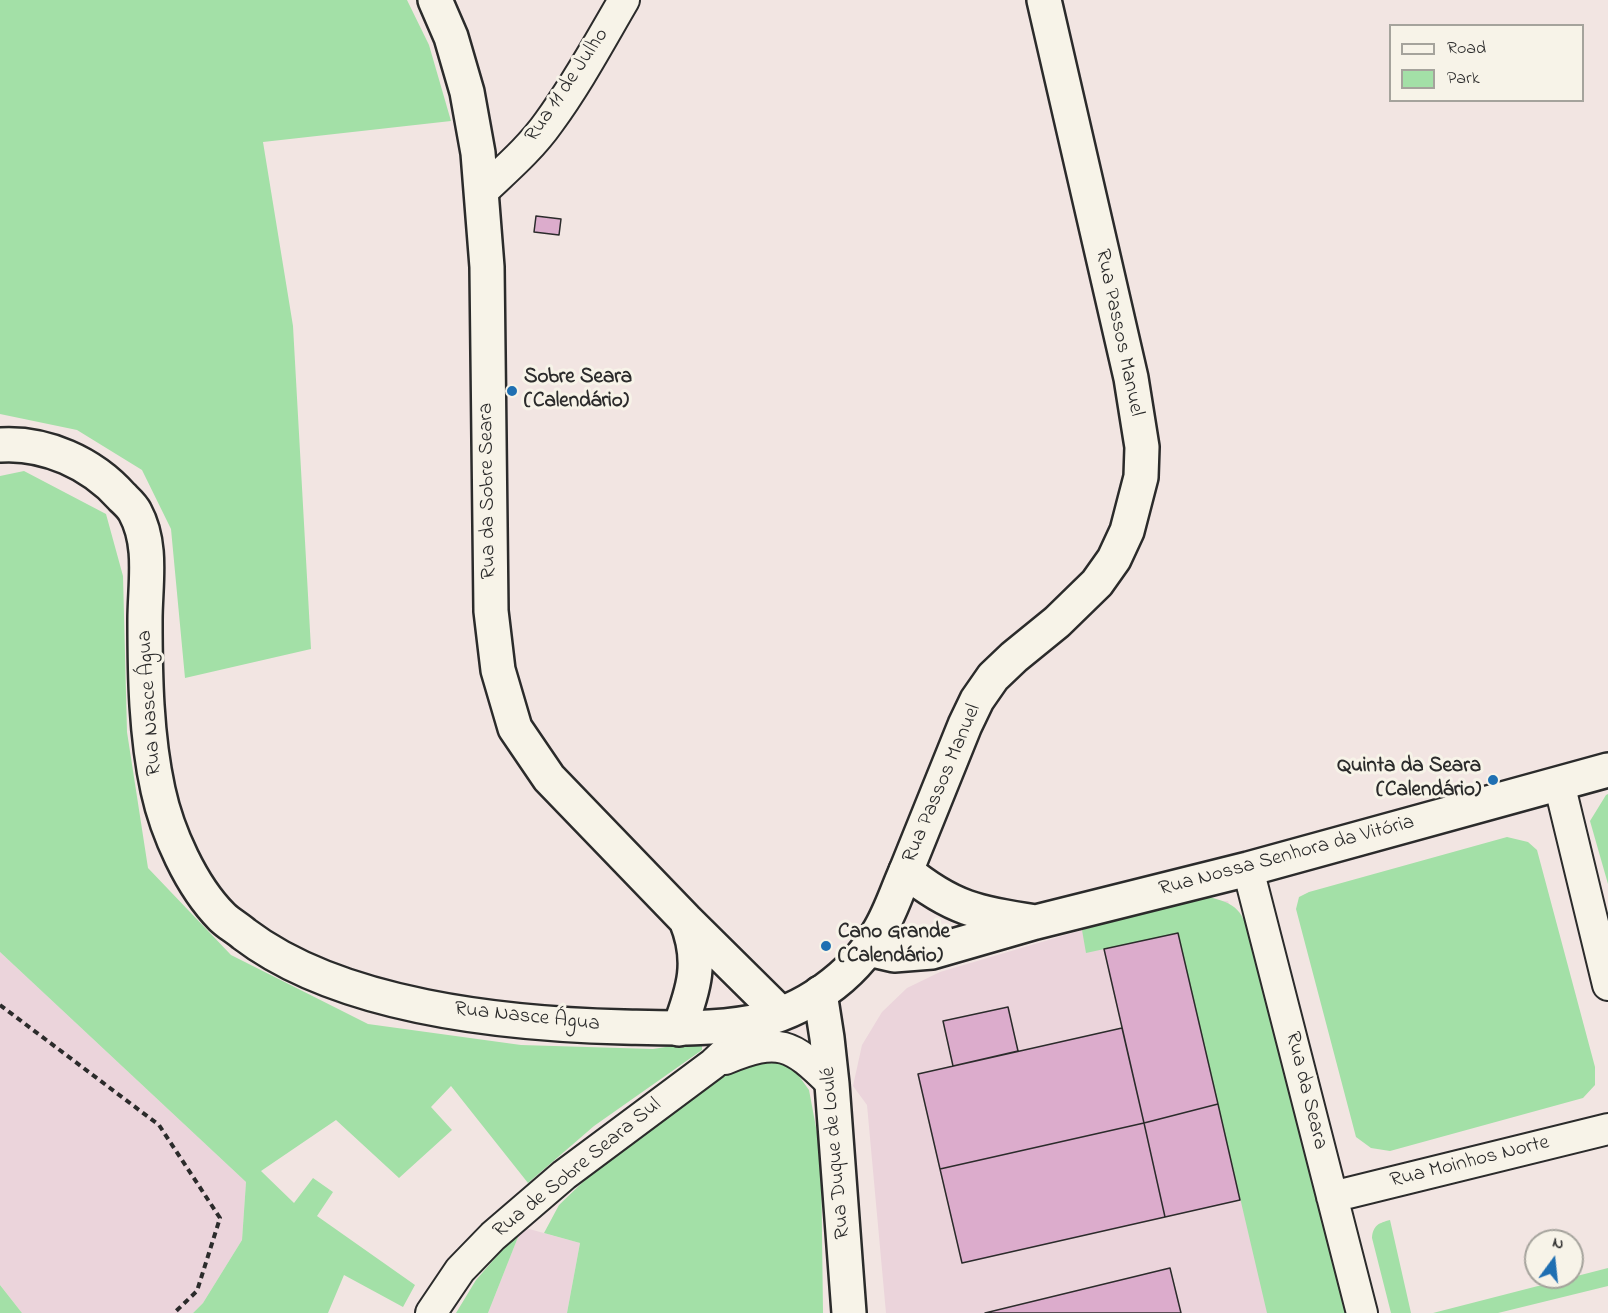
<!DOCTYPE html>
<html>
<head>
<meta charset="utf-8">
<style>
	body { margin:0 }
	#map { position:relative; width:1608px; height:1313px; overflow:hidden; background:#f2e5e2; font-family:"Indie Flower",sans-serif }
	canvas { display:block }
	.legend { position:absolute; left:1389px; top:24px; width:195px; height:78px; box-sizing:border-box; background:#f7f3e8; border:2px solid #a5a39c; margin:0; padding:8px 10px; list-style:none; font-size:18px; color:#2b2b2b }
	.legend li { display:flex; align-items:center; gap:12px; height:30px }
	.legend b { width:30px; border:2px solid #a5a39c }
	.north { position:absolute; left:1524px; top:1229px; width:60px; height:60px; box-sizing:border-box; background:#f7f3e8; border:2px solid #a5a39c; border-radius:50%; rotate:15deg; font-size:16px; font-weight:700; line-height:24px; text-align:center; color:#2b2b2b }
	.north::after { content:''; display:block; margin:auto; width:21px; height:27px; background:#1f6fb2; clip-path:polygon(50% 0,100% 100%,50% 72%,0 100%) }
</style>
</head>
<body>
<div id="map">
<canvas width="1608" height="1313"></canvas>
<ul class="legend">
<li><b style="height:8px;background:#f7f3e8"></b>Road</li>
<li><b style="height:16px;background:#a3e0a7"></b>Park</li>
</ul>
<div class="north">N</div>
</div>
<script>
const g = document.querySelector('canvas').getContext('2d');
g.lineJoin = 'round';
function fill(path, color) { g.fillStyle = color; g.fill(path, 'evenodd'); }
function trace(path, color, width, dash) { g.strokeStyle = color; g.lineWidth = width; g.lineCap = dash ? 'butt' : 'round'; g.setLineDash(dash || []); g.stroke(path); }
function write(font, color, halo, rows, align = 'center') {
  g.font = font + ' "Indie Flower",sans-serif'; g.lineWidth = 6; g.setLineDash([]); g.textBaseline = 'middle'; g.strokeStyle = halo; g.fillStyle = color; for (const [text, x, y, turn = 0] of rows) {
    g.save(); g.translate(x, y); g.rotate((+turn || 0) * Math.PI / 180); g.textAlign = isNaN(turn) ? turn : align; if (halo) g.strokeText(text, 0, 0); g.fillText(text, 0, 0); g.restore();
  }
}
const built = new Path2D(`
	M1228 901 1346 1313H886L867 1105 853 1086 862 1045 882 1012 907 988 940 972 1177 902Z
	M0 952 246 1182 242 1240 203 1303 193 1313H22L0 1285Z
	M522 1227 580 1243 567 1313H488Z`);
const green = new Path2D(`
	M0 0H407L429 45 451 121 263 142 293 326 311 649 185 678 171 529 142 470 77 430 0 414Z
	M24 471 106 514 123 576 127 732 148 868 231 955 368 1024 521 1045 653 1049 697 1042 702 1044V1050L594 1126 528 1183 451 1086 431 1107 452 1130 399 1178 336 1120 261 1171 294 1203 313 1178 333 1192 317 1216 415 1285 403 1307 344 1275 328 1313H193L203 1303 242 1240 246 1182 0 952V476Z
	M1608 794V884L1590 821 1606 795Z
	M1507 837 1528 842 1537 850 1595 1067V1085L1583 1098 1390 1151 1371 1148 1356 1137 1296 909 1299 897 1309 892Z
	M1205 896C1239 904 1242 910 1252 943L1346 1313H1267L1178 933 1086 953 1082 930 1177 902Z
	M761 1060 791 1065 809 1090 821 1154 823 1313H567L580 1243 544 1233 559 1205 613 1153 719 1078Z
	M1390 1220 1411 1313H1391L1372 1238C1373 1225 1379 1223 1390 1220Z
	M522 1227 488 1313H456L476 1280Z
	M1608 1268V1286L1498 1313H1433Z
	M0 1285 22 1313H0Z`);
const building = new Path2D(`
	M536 216 561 219 559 235 534 232Z
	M1178 933 1218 1104 1144 1123 1104 949Z
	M1008 1007 1018 1051 953 1066 943 1021Z
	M1122 1028 1144 1123 940 1169 918 1074Z
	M1218 1104 1240 1200 1165 1217 1144 1123Z
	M1144 1123 1165 1217 962 1263 940 1169Z
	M1170 1268 1181 1313H985Z`);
const path = new Path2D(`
	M0 1005 159 1125 220 1218 197 1291 174 1313`);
const minor = new Path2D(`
	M482 192C505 170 530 149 549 122 577 84 600 41 624 0
	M1559 783 1608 985
	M1248 869 1362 1313
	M725 1059C779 1037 791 1043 832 1084
	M1332 1197 1608 1129
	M431 1313 460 1270 493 1236 564 1175 713 1064 759 1021`);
const tertiary = new Path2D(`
	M435 0 451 37 467 92 478 153 487 267 491 611 498 670 515 728 549 778 686 920 780 1013
	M906 871 965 725 977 700 993 677 1014 657 1057 622 1097 583 1114 559 1127 531 1141 477 1142 447 1131 378 1044 0
	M820 993 827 1038 832 1084 849 1313
	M679 1029C694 989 703 961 686 920`);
const secondary = new Path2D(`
	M0 445C45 442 92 463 122 497 126 501 132 506 135 512 153 545 145 584 145 620 145 676 146 735 158 790 167 832 191 886 222 917 228 923 237 928 244 934 340 1007 505 1024 624 1027 667 1028 710 1030 753 1022 803 1012 853 977 878 933 890 914 897 891 906 871 951 908 979 914 1036 922
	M868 949 894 955 932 952 1036 922 1248 869 1608 770`);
const markers = [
	[512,391,6,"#1f6fb2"],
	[1493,780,6,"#1f6fb2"],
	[826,946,6,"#1f6fb2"]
];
const streetNames = [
	["Rua 11 de Julho",568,86,-56],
	["Rua Passos Manuel",1118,333,78],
	["Rua da Sobre Seara",489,491,-91],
	["Rua Nasce Água",151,703,-94],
	["Rua Passos Manuel",943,784,-67],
	["Rua Nossa Senhora da Vitória",1287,857,-15],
	["Rua Nasce Água",527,1018,6],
	["Rua da Seara",1305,1091,76],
	["Rua Duque de Loulé",837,1153,-95],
	["Rua Moinhos Norte",1470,1163,-14],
	["Rua de Sobre Seara Sul",578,1169,-39]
];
const poiNames = [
	["Sobre Seara",524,379],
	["(Calendário)",524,403],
	["Quinta da Seara",1481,768,"right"],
	["(Calendário)",1481,792,"right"],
	["Cano Grande",838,934],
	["(Calendário)",838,958]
];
fill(built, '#ebd4db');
fill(green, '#a3e0a7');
fill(building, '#dcaccc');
trace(building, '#2b2b2b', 1.5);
trace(minor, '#2b2b2b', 34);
trace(tertiary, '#2b2b2b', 38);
trace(secondary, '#2b2b2b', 38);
trace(path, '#2b2b2b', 4, [6, 4.5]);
trace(minor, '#f7f3e8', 30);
trace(tertiary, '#f7f3e8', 33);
trace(secondary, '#f7f3e8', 33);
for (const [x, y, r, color] of markers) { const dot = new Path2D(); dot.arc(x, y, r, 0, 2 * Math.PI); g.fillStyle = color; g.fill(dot); trace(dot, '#f7f3e8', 2); }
write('21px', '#2b2b2b', '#f7f3e8', streetNames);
write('bold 21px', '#2b2b2b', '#f7f3e8', poiNames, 'left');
</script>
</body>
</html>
